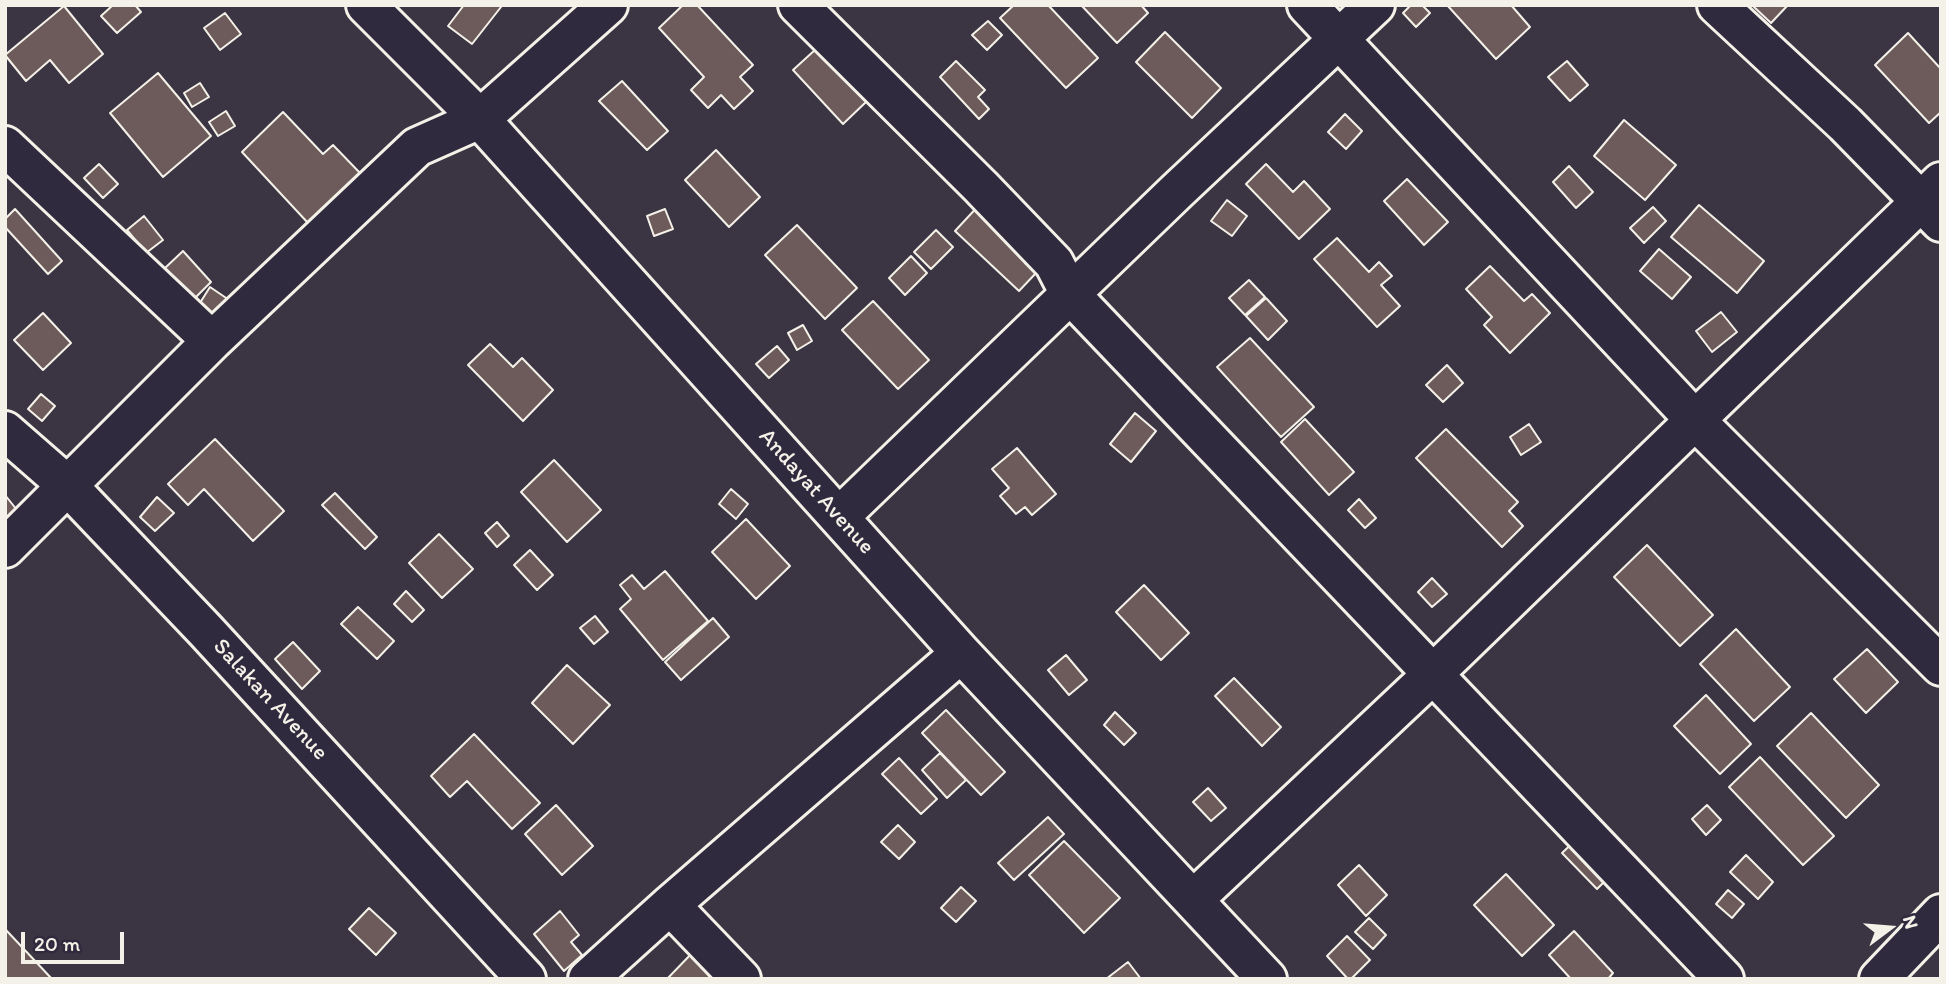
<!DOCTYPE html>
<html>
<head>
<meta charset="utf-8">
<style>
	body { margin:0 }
	#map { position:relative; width:1946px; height:984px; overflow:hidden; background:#3b3443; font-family:Itim,sans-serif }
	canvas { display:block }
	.frame { position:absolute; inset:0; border:7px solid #f4f1e8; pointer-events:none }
	.north { position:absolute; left:1855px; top:893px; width:70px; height:70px; -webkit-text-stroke:5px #2f2a3d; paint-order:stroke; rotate:74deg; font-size:19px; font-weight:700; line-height:28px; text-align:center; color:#f4f1e8 }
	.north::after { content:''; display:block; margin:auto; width:24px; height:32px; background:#f4f1e8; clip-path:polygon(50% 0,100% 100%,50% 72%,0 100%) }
	.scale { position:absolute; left:21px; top:932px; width:103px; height:32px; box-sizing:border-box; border:4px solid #f4f1e8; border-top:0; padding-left:9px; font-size:21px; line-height:24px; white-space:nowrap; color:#f4f1e8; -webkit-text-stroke:5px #2f2a3d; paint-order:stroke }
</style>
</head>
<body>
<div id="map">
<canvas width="1946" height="984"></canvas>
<div class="frame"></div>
<div class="north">N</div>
<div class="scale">20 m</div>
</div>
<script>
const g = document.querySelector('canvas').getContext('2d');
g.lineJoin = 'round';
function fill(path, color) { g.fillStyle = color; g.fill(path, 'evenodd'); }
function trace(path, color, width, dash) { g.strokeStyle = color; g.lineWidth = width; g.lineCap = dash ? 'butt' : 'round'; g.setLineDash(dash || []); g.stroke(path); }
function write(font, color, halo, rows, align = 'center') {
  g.font = font + ' Itim,sans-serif'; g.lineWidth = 6; g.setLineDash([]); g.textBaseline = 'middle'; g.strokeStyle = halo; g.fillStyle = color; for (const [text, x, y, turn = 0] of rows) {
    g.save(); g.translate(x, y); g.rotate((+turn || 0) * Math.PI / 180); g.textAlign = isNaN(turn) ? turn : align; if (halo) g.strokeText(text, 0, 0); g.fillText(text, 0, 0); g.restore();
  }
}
const building = new Path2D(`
	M113 5H135L141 12 117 33 101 16Z
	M464 5H498L501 7 472 44 448 26Z
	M683 5H697L753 65 740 77 753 91 734 109 721 95 708 108 691 90 704 77 659 28Z
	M1014 5H1048L1098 58 1066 88 1000 18Z
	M1081 5H1141L1148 13 1117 43Z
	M1411 5H1422L1430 13 1416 27 1403 13Z
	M1447 5H1511L1530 27 1496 59Z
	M1756 5H1788L1771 23 1754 7Z
	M64 6 103 54 69 83 50 60 26 81 5 55Z
	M225 13 241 34 220 50 204 28Z
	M988 21 1002 35 987 50 972 35Z
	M1165 32 1221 88 1192 118 1136 62Z
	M1908 33 1941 69V112L1929 123 1875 65Z
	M816 49 866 102 843 124 793 70Z
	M956 61 985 90 978 97 989 109 979 119 940 77Z
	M1567 61 1588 85 1570 101 1548 77Z
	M158 73 211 136 163 177 110 113Z
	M622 81 668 131 647 150 599 101Z
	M200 83 209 97 192 107 184 93Z
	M226 111 235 126 218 136 209 122Z
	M283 112 323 154 333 145 360 173 308 223 242 152Z
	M1345 114 1362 131 1346 149 1328 132Z
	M1624 120 1676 165 1645 200 1594 156Z
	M716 150 760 197 729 227 685 180Z
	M99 164 118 184 103 198 84 178Z
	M1266 164 1293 192 1304 181 1330 209 1299 239 1246 184Z
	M1569 166 1593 192 1576 208 1553 182Z
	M1407 179 1448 222 1424 245 1384 201Z
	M1227 200 1247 216 1232 236 1211 221Z
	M981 203 1034 253 1025 263 1036 273 1019 291 955 231Z
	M1699 205 1764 261 1737 293 1671 237Z
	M1653 207 1666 221 1644 243 1630 228Z
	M15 209 62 261 48 274 5 227V219Z
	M665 209 673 229 654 236 647 216Z
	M144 216 163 240 146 253 127 230Z
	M797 225 857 288 825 319 765 255Z
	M936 230 953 247 931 269 914 252Z
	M1337 238 1369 272 1379 262 1392 276 1381 285 1400 306 1377 327 1314 259Z
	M1659 249 1691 277 1672 299 1640 271Z
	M183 251 211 282 194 299 165 268Z
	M911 256 927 273 905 295 889 278Z
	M1490 266 1524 301 1532 294 1550 313 1510 353 1484 325 1492 317 1466 289Z
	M1249 280 1265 297 1245 315 1229 298Z
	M210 287 235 304 223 322 198 306Z
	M1266 298 1287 321 1268 340 1246 316Z
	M873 301 929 360 898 389 842 330Z
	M1721 312 1737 332 1712 352 1696 331Z
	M43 313 71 343 43 370 14 340Z
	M803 325 812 341 797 350 788 333Z
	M1250 338 1314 407 1281 437 1217 367Z
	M490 344 513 367 522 358 553 390 523 421 468 365Z
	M777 346 789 360 769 378 756 364Z
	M1447 365 1463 383 1443 402 1426 385Z
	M41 394 55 406 42 421 28 409Z
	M1135 413 1156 431 1131 462 1110 444Z
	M1305 419 1354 472 1329 495 1281 442Z
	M1529 424 1541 442 1521 455 1510 437Z
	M1446 429 1518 502 1509 511 1523 526 1502 547 1416 458Z
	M215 439 284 511 253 541 204 489 188 505 168 484Z
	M1017 448 1056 494 1032 515 1025 507 1016 514 1000 496 1009 488 992 469Z
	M554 460 601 510 567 542 521 492Z
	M731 489 748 504 736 519 719 504Z
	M335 493 377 537 365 549 322 505Z
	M5 495 17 510 6 519H5Z
	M157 497 174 513 155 531 140 517Z
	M1359 499 1376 518 1365 528 1348 510Z
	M746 519 790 566 756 599 712 552Z
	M497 522 509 536 497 547 485 533Z
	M439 534 473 569 442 598 409 563Z
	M1647 545 1713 615 1680 646 1614 577Z
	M530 550 553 575 537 590 514 565Z
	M665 571 708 621 663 660 620 609 631 599 620 585 632 575 644 589Z
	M1432 578 1447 594 1432 607 1418 592Z
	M1144 585 1189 633 1161 660 1116 612Z
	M406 591 424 610 412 622 394 604Z
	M358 607 394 641 377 659 341 624Z
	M595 616 608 632 594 644 580 628Z
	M713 618 729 637 681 680 665 662Z
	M1736 629 1790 687 1754 721 1700 664Z
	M293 642 320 671 302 689 275 659Z
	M1867 649 1898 682 1866 713 1834 679Z
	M1066 655 1087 680 1069 695 1048 670Z
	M567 665 610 705 573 744 532 703Z
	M1234 678 1281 727 1262 746 1215 696Z
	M1706 695 1751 744 1720 774 1674 726Z
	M946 710 1005 772 981 795 922 733Z
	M1115 712 1136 733 1124 745 1104 725Z
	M1811 713 1879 785 1846 818 1777 746Z
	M474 734 540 803 512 829 467 781 450 797 431 776Z
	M940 753 966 780 947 798 922 770Z
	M1760 757 1834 836 1803 865 1729 787Z
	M899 758 937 799 921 814 882 774Z
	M1208 788 1226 808 1211 821 1193 802Z
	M556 805 593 846 562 875 525 834Z
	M1707 805 1721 820 1706 835 1692 819Z
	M1048 817 1064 834 1014 880 998 863Z
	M898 825 915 842 899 859 881 842Z
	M1580 836 1614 872 1597 889 1562 853Z
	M1064 841 1120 898 1084 933 1029 875Z
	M1746 855 1773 882 1758 899 1730 872Z
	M1359 865 1387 895 1366 916 1338 885Z
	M1506 874 1554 925 1522 956 1474 905Z
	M961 887 976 901 956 922 941 908Z
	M1728 890 1744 904 1732 918 1716 904Z
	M369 908 396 933 376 955 349 929Z
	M560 911 579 935 571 942 582 955 564 971 534 934Z
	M1369 918 1386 935 1373 949 1355 932Z
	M6 930 52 979H5Z
	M1574 931 1613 973 1608 979H1571L1549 955Z
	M1347 936 1370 960 1351 979H1348L1327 956Z
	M694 951 720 979H667Z
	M1128 962 1141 979H1106Z`);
const minor = new Path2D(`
	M366 5 480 119 961 653 1267 979
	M798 5 981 187 1054 263 1070 294 1724 979
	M1307 5 1695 420 1941 666
	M1717 5 1845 124 1941 222
	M5 146 212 341
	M5 431 68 486 206 631 526 979
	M839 517 1177 191 1375 5
	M5 548 212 341 417 147 480 119 608 5
	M1193 900 1433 674 1941 182
	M670 905 741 979
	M588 979 670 905 961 653
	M1879 979 1941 914`);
const streetNames = [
	["Andayat Avenue",816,492,48],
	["Salakan Avenue",270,700,47]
];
fill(building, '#6d5b5b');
trace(building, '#f4f1e8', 2);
trace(minor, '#f4f1e8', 44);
trace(minor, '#2f2a3d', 38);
write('23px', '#f4f1e8', '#2f2a3d', streetNames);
</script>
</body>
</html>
